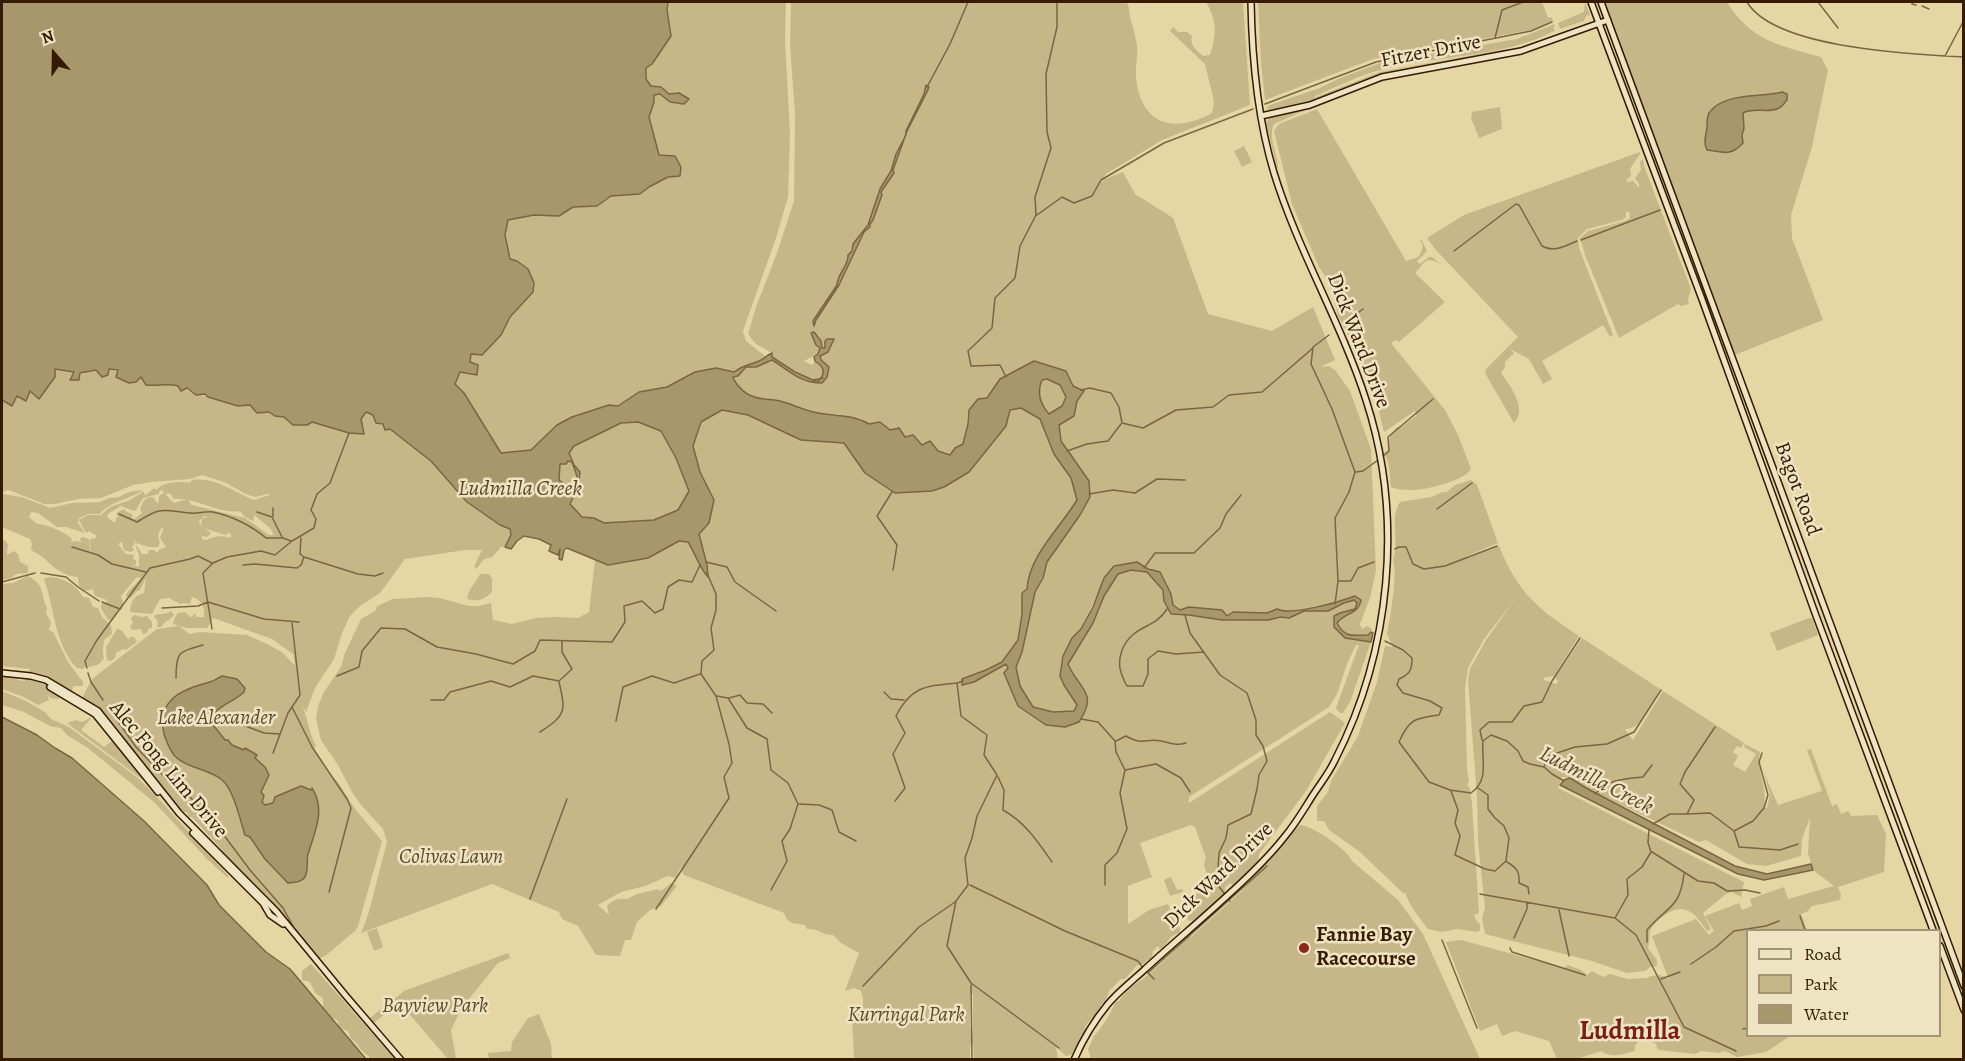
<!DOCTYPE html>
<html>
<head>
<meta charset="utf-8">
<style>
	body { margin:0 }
	#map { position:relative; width:1965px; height:1061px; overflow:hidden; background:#e5d6a4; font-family:Alegreya,serif }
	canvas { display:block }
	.frame { position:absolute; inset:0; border:3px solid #351c00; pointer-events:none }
	.legend { position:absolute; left:1746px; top:929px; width:195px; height:108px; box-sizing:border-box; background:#eee4c4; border:2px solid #a49476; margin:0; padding:8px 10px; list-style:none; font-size:18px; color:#351c00 }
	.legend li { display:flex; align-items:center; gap:12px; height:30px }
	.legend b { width:30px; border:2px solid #a49476 }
	.north { position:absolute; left:24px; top:24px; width:60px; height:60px; -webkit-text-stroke:4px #eee4c4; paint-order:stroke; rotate:340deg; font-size:16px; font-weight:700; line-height:24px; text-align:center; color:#351c00 }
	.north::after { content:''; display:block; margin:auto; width:21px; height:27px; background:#351c00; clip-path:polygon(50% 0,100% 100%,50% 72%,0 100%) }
</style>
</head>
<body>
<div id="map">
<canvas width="1965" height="1061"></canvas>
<div class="frame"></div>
<ul class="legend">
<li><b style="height:8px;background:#eee4c4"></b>Road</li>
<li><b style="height:16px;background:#c7b688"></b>Park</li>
<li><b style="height:16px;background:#a9976c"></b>Water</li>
</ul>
<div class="north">N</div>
</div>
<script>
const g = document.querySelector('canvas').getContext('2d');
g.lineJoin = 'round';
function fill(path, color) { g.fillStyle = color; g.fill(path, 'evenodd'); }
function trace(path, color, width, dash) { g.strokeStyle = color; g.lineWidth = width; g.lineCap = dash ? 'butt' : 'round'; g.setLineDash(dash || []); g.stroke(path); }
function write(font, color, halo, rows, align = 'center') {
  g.font = font + ' Alegreya,serif'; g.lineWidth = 5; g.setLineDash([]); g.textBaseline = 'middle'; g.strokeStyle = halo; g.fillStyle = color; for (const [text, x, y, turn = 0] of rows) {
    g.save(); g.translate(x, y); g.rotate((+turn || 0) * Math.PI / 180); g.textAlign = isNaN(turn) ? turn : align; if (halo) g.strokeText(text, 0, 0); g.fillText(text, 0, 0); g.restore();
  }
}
const green = new Path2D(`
	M668 2H786L785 39 790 134 788 197 776 238 743 331 746 341 765 356V358C755 365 744 364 734 372L716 368 695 372 667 387 639 392 618 406 609 405 572 417 557 425 531 450 501 453 464 394 455 385 459 372 470 362 471 354 501 335 510 317 533 292C515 266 501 253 508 219L534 215 559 216 573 207 597 206 611 196 640 194 649 187 668 177 680 176 659 155 656 147 649 117 654 102V95L660 94 670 102 684 104 679 93 669 94 661 87 651 86 646 79 645 68 671 36 667 10Z
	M791 2H1127C1130 9 1129 17 1132 24 1134 32 1136 38 1137 46 1138 57 1135 68 1136 78 1141 125 1174 134 1212 113L1214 101 1205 64 1170 31 1173 27 1178 32H1187L1192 36C1189 45 1197 51 1203 56L1210 55C1217 34 1217 21 1206 2H1243L1250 105 1162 140 1106 174 1101 183 1105 179 1123 172 1135 194 1173 218 1208 314 1272 331 1313 307 1335 360 1322 366 1323 367 1329 366 1335 370 1350 391 1371 449 1376 571 1370 598 1360 624 1362 629 1367 626 1372 629 1368 635C1353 635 1346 639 1337 623 1345 613 1359 614 1361 600L1355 596C1339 602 1291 616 1277 609L1267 613 1233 612 1227 616C1211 611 1196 605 1180 610L1173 605 1171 594 1160 572 1148 569 1137 562 1114 566 1096 597 1081 629 1072 638 1063 656 1060 676 1064 685 1077 705 1074 711 1053 712 1033 707 1020 686 1016 667 1022 652 1035 592 1043 578 1047 562 1080 515 1089 481 1061 441 1059 425 1074 416 1077 401 1084 391 1080 388 1073 386 1066 371 1014 373 1000 379 987 398 967 418 968 424 963 444 955 448 950 455 890 430 869 424 859 418 852 419 838 414H824L781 401 751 396 734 382 733 377 738 375 746 367H756L772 360 803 380 822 383 829 367 821 360 820 355 833 339 830 340 825 348H822L821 341 814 332 816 345 820 348 818 354 804 361 812 365 815 361 822 365 824 369V374L819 381H816L795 372 772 357V353L756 344 748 334 756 307 777 253 794 201 795 115 790 45Z
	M1258 2H1542L1548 18 1551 17 1553 21 1531 30 1373 59 1265 100 1261 63Z
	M1585 2 1590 15 1586 16 1584 21 1560 29 1558 23 1584 12Z
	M1605 2H1727C1750 40 1780 46 1821 57L1828 70 1812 147 1791 215 1792 238 1823 320 1732 356Z
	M1555 24 1553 29 1556 30C1504 58 1436 55 1380 70 1358 76 1336 87 1315 96V99L1270 110 1266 108 1270 105 1320 88 1340 78 1380 63 1517 39Z
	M1507 49 1508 50 1381 73 1316 98V97L1380 72Z
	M1317 105 1274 124C1268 136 1277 153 1278 167L1277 168 1266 122 1270 118Z
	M1500 107 1502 129 1479 138 1471 118 1472 112Z
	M1317 109 1406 261C1419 257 1419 259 1423 246L1420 240 1421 239 1427 251 1417 261 1420 264 1429 257H1432L1441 264C1425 256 1427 260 1415 273L1445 302 1399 342 1396 340 1391 343 1445 410 1458 435 1471 469C1466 480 1426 490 1414 490 1406 490 1399 490 1391 487 1389 474 1391 465 1384 453L1388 450C1387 442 1391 433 1397 427L1400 428 1416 416 1415 411 1384 432 1374 391 1363 361 1338 316 1331 285 1319 267 1292 204 1274 131 1279 124Z
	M1244 146 1252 162 1242 167 1234 151Z
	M1640 152V154L1630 169 1631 176 1627 179V182L1633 181 1639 188V184L1635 178 1641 170 1640 162 1643 159 1644 166 1691 289 1688 299 1689 304 1681 306 1678 304 1619 338 1585 255 1580 238 1588 231 1625 221 1630 218 1629 212H1626V217L1622 220 1587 229 1578 238 1579 248 1613 335 1610 337 1603 325 1542 361 1552 379 1543 384 1529 359 1510 349 1514 353 1505 362V367L1501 373C1510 386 1528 408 1514 423L1485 373 1487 368 1518 337 1435 249 1427 238 1464 215Z
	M54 369 74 372 70 380C99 362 117 372 147 378 164 382 181 384 195 395 215 394 231 406 250 405L257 413 269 412C281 420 298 418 312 421 330 426 345 433 364 433L360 419 366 412C374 416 383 421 385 430L390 429 431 461 467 502 499 525 510 529 511 535 505 547H501L492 557 484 559 477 568 474 567 482 550H465L405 559 380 593 360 606 350 616 342 633 334 659 315 688 306 712 302 705C308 719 309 733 316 746L314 748 331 776 338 782 355 809 382 841 358 926 355 931 325 956 318 959 220 852 222 850 192 817H189L187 812H181L99 710 82 698 92 679 157 629 179 626 189 634 200 632 247 635 267 644 283 653 295 666 293 654 272 639 213 618 207 628H186L173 624 174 619 178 613 185 612 190 617 193 616 194 613 197 617H204C205 607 202 600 192 597L190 604 184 603 180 604 169 598 160 599 152 614 130 612C131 601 133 596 144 593L146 578 140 590 136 592 131 598H128L126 595C130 588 137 584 141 577L136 578 121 596 123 603 122 610 117 611 112 620H108L101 608V604L106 603 107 600 95 596 93 589 84 591 79 586 78 577C66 577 52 567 44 558 41 555 35 553 31 550L32 544 30 539 2 527V400L12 406 17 396 26 401 30 391 39 399ZM202 475 224 482 246 494 255 497 267 494 270 495 254 500C233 492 216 477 192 480L190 483C180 481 163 482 156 490L154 488 146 495 144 494V491L130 500 110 507 101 515H88L79 520 86 533 89 531 97 536 96 538 90 539 91 561 89 539 82 537 80 539 81 542 76 541 71 542 72 539C66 532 45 524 37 524L29 517 31 512 38 513 57 527H66L85 533 78 523 79 518 88 514H100C109 502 129 499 142 491L141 490 129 492 119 497 109 498 100 502 72 503 50 508 22 497 2 494V492L9 490 44 504H55L78 499 101 498 133 485 151 482 190 479ZM160 490 165 492 159 496 158 504 153 497C145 497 143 501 140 509L142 513 133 520 132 514 127 512 124 509 116 513 118 517 116 518 115 523 107 517 109 513 121 506 134 511 136 510 143 498 159 494ZM168 493 172 495 173 499C196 497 219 515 240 511L245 517 253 521 254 515 270 528 274 535H269L245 518 192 505 188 500H184L174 503 166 495ZM205 516 207 517 202 519 201 525 204 528 225 535 228 533 231 534V538C220 535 216 536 206 540L202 539V536L207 537 211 533 200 525 199 521ZM164 527 160 538 166 547 159 550 157 553 154 550H149L148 554H142L137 546 136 547 139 555V567L131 565H136V560L133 559 134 555 126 554 118 544 122 542 124 550 131 552 134 550 132 547 135 543 134 539 136 543 149 547H158L160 543C157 537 158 529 164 527Z
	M1046 379 1060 385 1066 397 1062 406 1049 414C1040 404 1037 392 1043 380Z
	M1020 408 1040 419 1054 454 1071 478 1077 500 1027 580V589L1022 593V614L1018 640 1002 662 1008 668 1004 673 1018 706 1046 725 1065 727 1079 722 1087 694 1072 674 1068 664 1085 638 1104 596 1118 574 1131 570 1147 572 1163 590 1164 601 1171 614 1189 615 1230 621 1268 620 1281 617 1289 618 1304 611H1328L1355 599 1357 603 1355 609 1340 613 1333 621 1345 638 1371 642 1350 702 1343 713H1340L1336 708 1359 645H1356L1347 664 1337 694 1329 707 1189 797V803L1330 712 1345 723 1306 791 1259 854 1258 862 1235 886 1230 883 1225 887C1225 893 1226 893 1223 897 1217 904 1197 921 1189 921L1185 916 1179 917 1178 914 1186 908 1190 901 1189 896 1201 892 1209 882 1204 865 1206 858 1195 827 1191 825 1140 843 1152 877 1128 886V924L1149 910 1168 904 1175 922 1180 928V932L1171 937 1162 948 1160 949 1158 946 1153 951 1151 960H1147L1144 964 1137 965 1125 979H1121L1109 991 1105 1003 1101 1005V1009L1086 1025 1082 1039 1071 1055 1066 1056 1056 1047 1058 1059H974L973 1042 970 1047V1059H854L852 1017C862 1007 866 1006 861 991L854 988 845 991 859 953 841 943 833 935C822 935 819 928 807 929L805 925 792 923 787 920 784 913 684 875 680 868 676 878 668 876 645 886 621 892 598 905 609 915 607 906C613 899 619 898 628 899 637 892 646 893 657 889L661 891 671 883 677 886 661 906 650 910 637 922 631 940H625L620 956 596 955 578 926 562 919 559 912 492 884 361 933 368 915 387 842 383 829 362 806 352 792 338 765 321 740 316 719 318 706 324 692 341 667 345 653 361 619 375 611 377 606 393 599 428 597 439 598 469 606H479L491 603 493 620 512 624 536 618 556 617 578 618 589 612 595 560 648 558 679 541 689 542 703 571 705 557 699 534 709 523 714 500 700 472 693 446 701 422 722 410 748 415 801 440 844 443 865 473 932 491 1010 410ZM970 994H973V1035L970 1027Z
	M638 422 661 431 676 458 689 491 678 510 654 520 604 523 594 518 582 517 570 504 574 496 568 495 558 480 560 464 568 461 572 462 579 474 575 493 578 488 580 472 574 465 568 453 574 446 621 423Z
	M1471 480 1477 485 1498 543 1467 556V558L1499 546C1518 593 1538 609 1579 636L1554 676 1543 678 1544 680 1557 684 1558 681 1555 678 1582 638 1660 689C1652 702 1642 730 1625 729L1633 740 1663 691 1744 743 1741 748 1737 746 1733 752 1738 756 1733 765 1745 772 1756 754 1744 747 1745 744 1760 752C1756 772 1768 786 1764 807L1767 808 1770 795 1764 773 1778 805 1822 791 1807 750 1811 749 1832 806 1837 804 1841 814 1848 811 1851 816 1877 815 1886 834 1884 872 1838 887 1841 895 1840 900 1812 906 1808 911 1801 914 1807 930H1748V1036H1790L1766 1052 1737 1057 1725 1051 1719 1053 1701 1051 1695 1054 1658 1050 1656 1044 1648 1040H1640L1635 1045V1051C1622 1054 1612 1059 1601 1051L1577 1059H1557L1549 1041 1515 1031 1502 1036 1497 1024 1480 1031 1446 942 1461 940 1564 968 1568 965 1581 970 1587 975 1592 971 1603 977 1610 974 1628 979 1647 978 1651 976 1661 975 1669 980 1652 936 1696 919 1709 935 1714 931 1705 916 1739 903 1742 910 1752 906 1750 899 1784 887 1788 899 1834 886 1813 870 1808 853 1810 818 1802 839 1801 856 1766 866 1747 864 1706 840 1699 842 1586 788 1570 778 1562 777 1558 788 1744 882 1741 897 1732 892 1726 894 1703 913 1711 929 1707 931C1696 914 1685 901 1665 915 1660 919 1654 923 1651 929 1649 933 1650 942 1648 948L1657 960V966L1650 967 1645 971 1627 973 1592 961 1485 934 1482 918 1485 908 1478 842 1477 797 1468 680 1470 669 1486 640 1516 598 1484 639 1468 668 1465 688 1467 769 1469 781 1467 785 1470 789 1472 804 1479 913 1474 915 1477 922 1480 924V930L1477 932 1457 929 1442 932 1428 929C1422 921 1407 903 1406 893H1403L1360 852 1329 830 1324 821H1317V806L1328 792 1331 781 1358 736 1377 682 1385 646 1393 647 1387 634C1390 620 1398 572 1393 560 1400 541 1389 519 1400 502L1432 497 1443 492H1447L1455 485Z
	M2 538 8 544 7 555 14 551 18 554 20 562 28 566V573L16 574 11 578 2 580Z
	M480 574H489L492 579V592C483 600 479 602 467 599 468 590 476 582 480 574Z
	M28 576C46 586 40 594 47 608L46 613 51 622 49 630 53 632 68 662 83 682V686H73L72 692 69 695 64 693 58 699 50 698 47 694 49 700 38 705 24 697 2 689V675C11 675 16 681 25 681L30 669 2 666V584L13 583Z
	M49 577C63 578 76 584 83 597L89 598 93 607 98 608 102 617 111 625 112 634C110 636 107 637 105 639 103 643 102 654 104 658 101 664 95 666 89 667L87 665 83 669 77 668C54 644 55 609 44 579Z
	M171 611 174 615 169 620 166 621 161 627H157L158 622 154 616C159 612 165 616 171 611Z
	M135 615 141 617 147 616 152 622V628L148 629 147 633 143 634 141 629 132 630 130 626 133 623 131 618Z
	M1809 618H1812L1818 635 1777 651 1770 633Z
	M117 629C124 629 124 637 129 639L130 637H134L137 642 126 650 123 649 116 653 115 658 111 661 107 660 106 647Z
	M2 691 26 701 45 712 51 719 69 727 138 778 157 797 228 875V878L207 859 155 803 88 748 67 735 61 728 50 726 24 712 2 705Z
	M92 717 81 730 104 747 112 741H116L156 793 147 783 67 723 76 720 82 722Z
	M1300 825C1312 825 1348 850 1352 861L1398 900 1423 934 1480 1059H1090V1055L1088 1049 1094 1036C1099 1032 1114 1009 1115 1002L1119 1001 1129 987C1138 986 1172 954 1180 945 1184 941 1185 938 1190 936L1191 937 1242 891 1295 829Z
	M1171 877 1177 890 1182 889 1183 892 1170 896 1164 880Z
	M377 928 383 947 374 951 367 932Z
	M508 953 510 958 498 963 461 1009 451 1030 456 1059H448L399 1002 374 1023 370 1018 404 991Z
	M311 964 395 1059H369V1056C359 1051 359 1043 351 1039L348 1031 339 1028 338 1021 333 1018H330L329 1014 323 1009V998L315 993 310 982 302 980V971Z
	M539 1014 551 1044 552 1059H489L488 1053 511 1051 512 1042 528 1018Z`);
const water = new Path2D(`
	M2 2H668L667 10 671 36 652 64 646 68V79L651 86 661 87 669 94 679 93 689 99 684 104 670 102 660 94 654 95V102L649 117 659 155 675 156 681 167 680 176 668 177 649 187 640 194 611 196 597 206 573 207 559 216 534 215 508 220 505 235 510 259 517 261 528 269 534 283 533 292 510 317 501 335 482 355 471 354 470 362 478 365 477 375 460 372 455 384 464 393 501 453 531 450 557 425 572 417 609 405 618 406 639 392 667 387 695 372 716 368 734 372C745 364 748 366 759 361 765 359 765 356 772 353V357L795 372 815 381H819C826 372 824 367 815 361L814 357 818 354 820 348 816 345 811 333 814 332 821 341 822 348H825V341L827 339H834L828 352 820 356 821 360 829 367 827 377 822 383C800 383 790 371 772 360L756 367H746L738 376 733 377C735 384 745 394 752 396 761 400 771 399 780 401 795 405 810 413 825 414 841 416 856 416 869 424L880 422 890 430 899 428 905 437 913 435 922 445 930 441 938 451 950 455 955 448 963 444 968 424 969 410 978 399 987 398 1000 379 1034 361 1066 371 1073 386 1084 391 1077 401 1074 416 1059 425 1061 441 1089 481 1090 497 1080 515 1047 562 1043 578 1035 592 1022 652 1016 667 1020 686 1033 707 1053 712 1074 711 1077 705 1064 685 1060 676 1063 656 1072 638 1081 629 1093 607 1104 578 1114 566 1137 562 1148 569 1160 572 1171 594 1173 605 1180 610 1189 607 1222 610 1227 616 1233 612 1267 613 1277 609C1291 616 1339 602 1355 596L1361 600C1359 614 1344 613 1337 623 1346 639 1353 635 1368 635L1371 632 1373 633 1371 642 1345 638 1334 627V616L1340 613 1355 609 1357 603 1354 600 1344 603 1328 611H1304L1289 618 1281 617 1268 620H1222L1189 615 1171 614 1164 601 1163 590 1147 572 1131 570 1118 574 1104 596 1093 623 1068 664C1079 690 1099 692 1079 722L1065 727 1046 725 1018 706 1004 673 1008 668 1006 664 974 682 962 685V679L986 670 1002 662 1018 640 1022 614V593L1027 589C1029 555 1061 527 1077 500L1071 478 1054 454 1040 419 1021 408 1010 410 1006 426 969 472 944 487 932 491 895 493 865 473 844 443 801 440 748 415 722 410 701 422 693 446 700 472 714 500 709 523 699 534 707 565 708 577C699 567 695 553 688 542L679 541 648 558 608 565 567 548 564 550 562 560 559 559 560 549 558 555 549 551 551 545 539 539 524 536 517 541 511 549 505 547 511 535 510 529 500 525 467 502 431 461 390 429 385 430 383 424 376 423 373 415 366 412 361 419 364 434 349 433 312 422 307 425H293L284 417 275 416 269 412 257 413 250 405 238 406 208 397 205 394 196 395 187 388 181 391 178 386C170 383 156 386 146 385L141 377 136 382 129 383 116 377 118 370 109 369 108 375 102 377 96 370 80 373 79 380H70L74 372 55 369V377L39 399 30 391 26 401 17 396 12 406 2 400ZM1047 379 1060 385 1066 397 1062 406 1049 414C1040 404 1037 392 1042 380ZM638 422 661 431 676 458 689 491 678 510 654 520 604 523 594 518 582 517 570 504 578 488 580 472 574 465 569 453 574 446 621 423ZM568 461 572 462C577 477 581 479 573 496L568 495 566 485 559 480 560 464H566Z
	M926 85 929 87 927 92 907 131 893 170 894 173 881 192 882 195 873 220 870 224V227L864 232 839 285 816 320 814 326 813 321 837 285C837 274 849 266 848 255L852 251 853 244 868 225 880 189 891 171 896 154 906 135V131L924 94Z
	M1782 92 1787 94V100C1784 103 1783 107 1777 109 1766 113 1753 107 1743 113L1744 128 1742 135 1743 143C1730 157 1724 152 1707 150 1703 143 1706 135 1707 127 1707 122 1707 117 1709 113 1723 92 1761 98 1782 92Z
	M222 676 237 679 245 688 244 692C233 703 216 705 210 721L225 740H228L232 745 244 750 245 748 257 755 255 758 265 767 269 775 261 792 264 796 262 802 265 805 273 803 275 797 301 786 311 790 312 788C326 810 315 831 308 854 306 861 309 869 305 877 301 883 294 882 288 883L265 859 250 837 245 835C240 820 234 790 222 780 210 769 189 769 177 758 170 753 167 742 164 734 156 699 183 689 210 682 214 681 218 678 222 676Z
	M2 717 37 735 55 748 72 758 144 821 207 885 219 905 266 952 290 969 366 1059H2Z
	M1570 778 1586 788 1735 866 1767 874 1811 864 1813 870 1764 880 1738 874 1560 785 1564 780Z`);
const stream = new Path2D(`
	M1747 2C1775 49 1913 54 1964 57
	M1818 2 1838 28
	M1912 2V4L1916 5
	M1922 6 1929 9
	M1495 38 1502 10 1523 2
	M1945 56 1964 20
	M927 87 950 44 968 2
	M1265 104 1376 62 1531 31 1552 22
	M1037 215 1062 197 1074 203 1092 196 1101 180 1164 143 1253 109
	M1581 240 1660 210
	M1454 251 1516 204 1519 205 1542 246C1554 253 1565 246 1577 241
	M1344 323 1363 309
	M1329 335 1313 347 1311 364 1332 409 1355 472 1349 492 1335 518 1338 581 1335 604
	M1006 377 1000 365 971 366 968 351 992 328 995 298 1015 278 1020 246 1036 215 1035 197 1051 148 1047 132 1046 74 1057 27V2
	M813 380 823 378
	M1081 390 1090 388 1111 393 1119 407 1122 423 1143 428 1176 410 1213 407 1229 395 1262 392 1313 348
	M1067 451 1087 444 1108 441 1121 424
	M1382 457 1389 451 1388 437 1433 399
	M1356 472 1363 471 1378 460
	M892 492 877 516 897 545 893 570
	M1089 494 1113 490 1135 493 1157 479 1185 480
	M1437 509 1472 483
	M257 512 272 517 282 537
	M119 514 137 522C162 506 162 510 190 513 197 514 205 511 213 512 232 516 252 526 266 538H283L291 541
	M273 516V508
	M301 538 300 554 304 557 358 574 375 576 383 573
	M72 547 98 555 112 564 146 572
	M1395 549 1399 547H1406L1413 564 1424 569 1445 566 1497 546
	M706 562 727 567 735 582 776 611
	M243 565 255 564 297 568 301 565 304 557
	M1144 568 1155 553H1194L1220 528 1226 514 1241 495
	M41 573 66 577 78 587 99 601
	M1339 581H1351L1358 568 1374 562
	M2 582 35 573
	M102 602 120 609
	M162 608 198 606 208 602 264 619 299 622
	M1167 609C1154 630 1133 624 1122 650 1117 664 1120 673 1127 686H1143L1148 674V659L1158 651 1176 654 1204 652
	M1185 615 1190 633 1220 675 1247 693 1256 720V735L1263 746 1267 761 1259 775 1257 789 1251 814 1228 825 1226 838 1219 853 1217 884 1230 901
	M212 629 203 573 213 563 227 557 261 551 275 555 292 541 314 528 316 519 311 510 317 494 330 483 349 433
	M1385 641 1403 650 1412 658C1412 670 1410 674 1399 679L1397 685 1403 693 1430 701 1442 708 1439 715C1415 718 1409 719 1399 742L1429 782 1450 790 1471 793C1490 779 1481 761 1483 741L1491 735 1507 741 1518 751 1523 761 1530 764 1544 767 1552 774 1564 781
	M87 668 85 661 97 640 150 568 190 559 198 556 212 563
	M88 673 91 682 103 700
	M337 676 359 667 362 651 381 628 405 629 437 647 476 654 513 664 535 651 540 640 612 642 625 622 624 606 642 601 655 613 663 609 668 587 679 580 692 582 700 565
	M176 678C176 651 179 652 203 645
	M963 681 957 683 961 716 987 735 984 755 997 775 977 816 972 838 965 858 968 885 956 901 947 946 971 983 1059 1048
	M884 692 891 699 904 700
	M717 696 728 698 747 728 767 739 771 770 788 783 798 804 790 829 782 841 787 861 771 890
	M729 698 740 695 747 703 763 704 772 713
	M431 700H444L450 692 491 681 510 687 533 676 559 681 572 669 562 652V641
	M107 706 136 747 173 786 190 797 217 826 250 870 283 908 293 926
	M292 707 312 747 347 799 351 808 329 892
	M1081 719 1098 722 1115 741 1116 752 1125 770 1120 793 1127 829 1117 853 1105 865V885
	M232 721 264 733 280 734
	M616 721 623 687 652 676 674 683 700 674
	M540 732C566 715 566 712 559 682
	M1482 740 1480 730 1489 722H1512L1524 706 1542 702 1552 681 1580 638
	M1116 741 1126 736C1143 746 1146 738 1161 741 1171 743 1176 746 1186 743
	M273 753 288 713 300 695 292 623
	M1544 767 1548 756 1575 747 1607 744 1634 732 1661 690
	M1125 770 1156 764 1181 778 1190 792
	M998 777 1004 790 1003 810C1025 822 1038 842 1052 862
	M1451 791 1458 810 1455 823 1460 836 1455 855 1485 869 1495 871 1506 861 1509 838 1504 826 1495 818 1488 809V795L1478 788
	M1595 794C1609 779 1623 779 1643 777L1652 765
	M895 801 905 788 893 754 905 733 896 716C911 686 926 686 957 683
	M799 804 819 805 832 810 839 832 856 841
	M1687 814 1710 813 1734 831 1753 821 1764 808 1768 795 1759 762 1762 753
	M1653 824 1670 814H1687L1694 800 1680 784 1685 772 1715 727
	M1734 831 1739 847 1780 850 1798 844
	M1652 852 1698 881 1714 883 1727 891 1745 890 1760 893
	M1507 862C1517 868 1520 872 1519 883L1528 887 1529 894
	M970 885 1065 931 1138 961 1143 968
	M1480 894 1615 918 1636 935 1684 1027 1736 1051
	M530 899 567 799
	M656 909 729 798 724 777 732 763 729 744 716 696 701 674 702 661 714 650 711 628 716 610V594L707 573
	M1559 910 1569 956
	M1800 916 1805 930
	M1615 918 1628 895 1627 879 1642 867 1651 852 1648 843 1649 829
	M1514 938 1527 909V902
	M1442 940 1477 1028
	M1647 942V930C1667 906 1680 909 1684 874
	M1510 948 1512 952 1585 975
	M1691 964 1716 947 1734 931 1766 926 1779 921
	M1146 971 1154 979
	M1148 973 1267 866
	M1661 979 1680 972
	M971 985 972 1060
	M863 986 919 927 955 902
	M1743 1029 1748 1028`);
const secondary = new Path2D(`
	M1591 2 1703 302 1815 613 1933 930
	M1601 2 1964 986
	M1261 116 1310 105 1382 77 1521 51 1608 20
	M2 673 31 676 46 680 98 711 179 813 276 911 346 996 401 1060
	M50 687 95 714 158 792
	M193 833 263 903 270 915 283 924
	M1940 946 1964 1010
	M1074 1060C1083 1039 1094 1021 1108 1004 1118 992 1131 982 1143 971 1171 945 1200 921 1228 895 1248 877 1269 857 1286 835 1296 823 1304 809 1313 795 1320 784 1329 773 1335 760 1391 651 1404 517 1366 400 1341 322 1298 251 1274 173 1257 117 1252 60 1251 2`);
const markers = [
	[1304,948,6,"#8f2418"]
];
const streetNames = [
	["Fitzer Drive",1431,52,-11],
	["Dick Ward Drive",1358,341,69],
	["Bagot Road",1797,489,70],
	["Alec Fong Lim Drive",168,770,50],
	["Dick Ward Drive",1219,876,-44]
];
const parkNames = [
	["Lake Alexander",216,719],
	["Colivas Lawn",451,858],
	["Bayview Park",435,1007],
	["Kurringal Park",906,1016]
];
const poiNames = [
	["Fannie Bay",1316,936],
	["Racecourse",1316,960]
];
const waterNames = [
	["Ludmilla Creek",520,490],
	["Ludmilla Creek",1596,781,27]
];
const districtNames = [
	["Ludmilla",1630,1032]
];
fill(green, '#c7b688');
fill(water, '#a9976c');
trace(water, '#7b6641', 1.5);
trace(stream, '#7b6641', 1.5);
trace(secondary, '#351c00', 8);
trace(secondary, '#eee4c4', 5);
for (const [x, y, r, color] of markers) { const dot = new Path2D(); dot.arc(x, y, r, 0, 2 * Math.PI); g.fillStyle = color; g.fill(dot); trace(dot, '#eee4c4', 2); }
write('21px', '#351c00', '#eee4c4', streetNames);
write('italic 21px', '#614a29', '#eee4c4', parkNames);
write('bold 21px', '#351c00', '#eee4c4', poiNames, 'left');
write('italic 22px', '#5e4726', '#eee4c4', waterNames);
write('bold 27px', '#7a1f14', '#eee4c4', districtNames);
</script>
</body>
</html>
